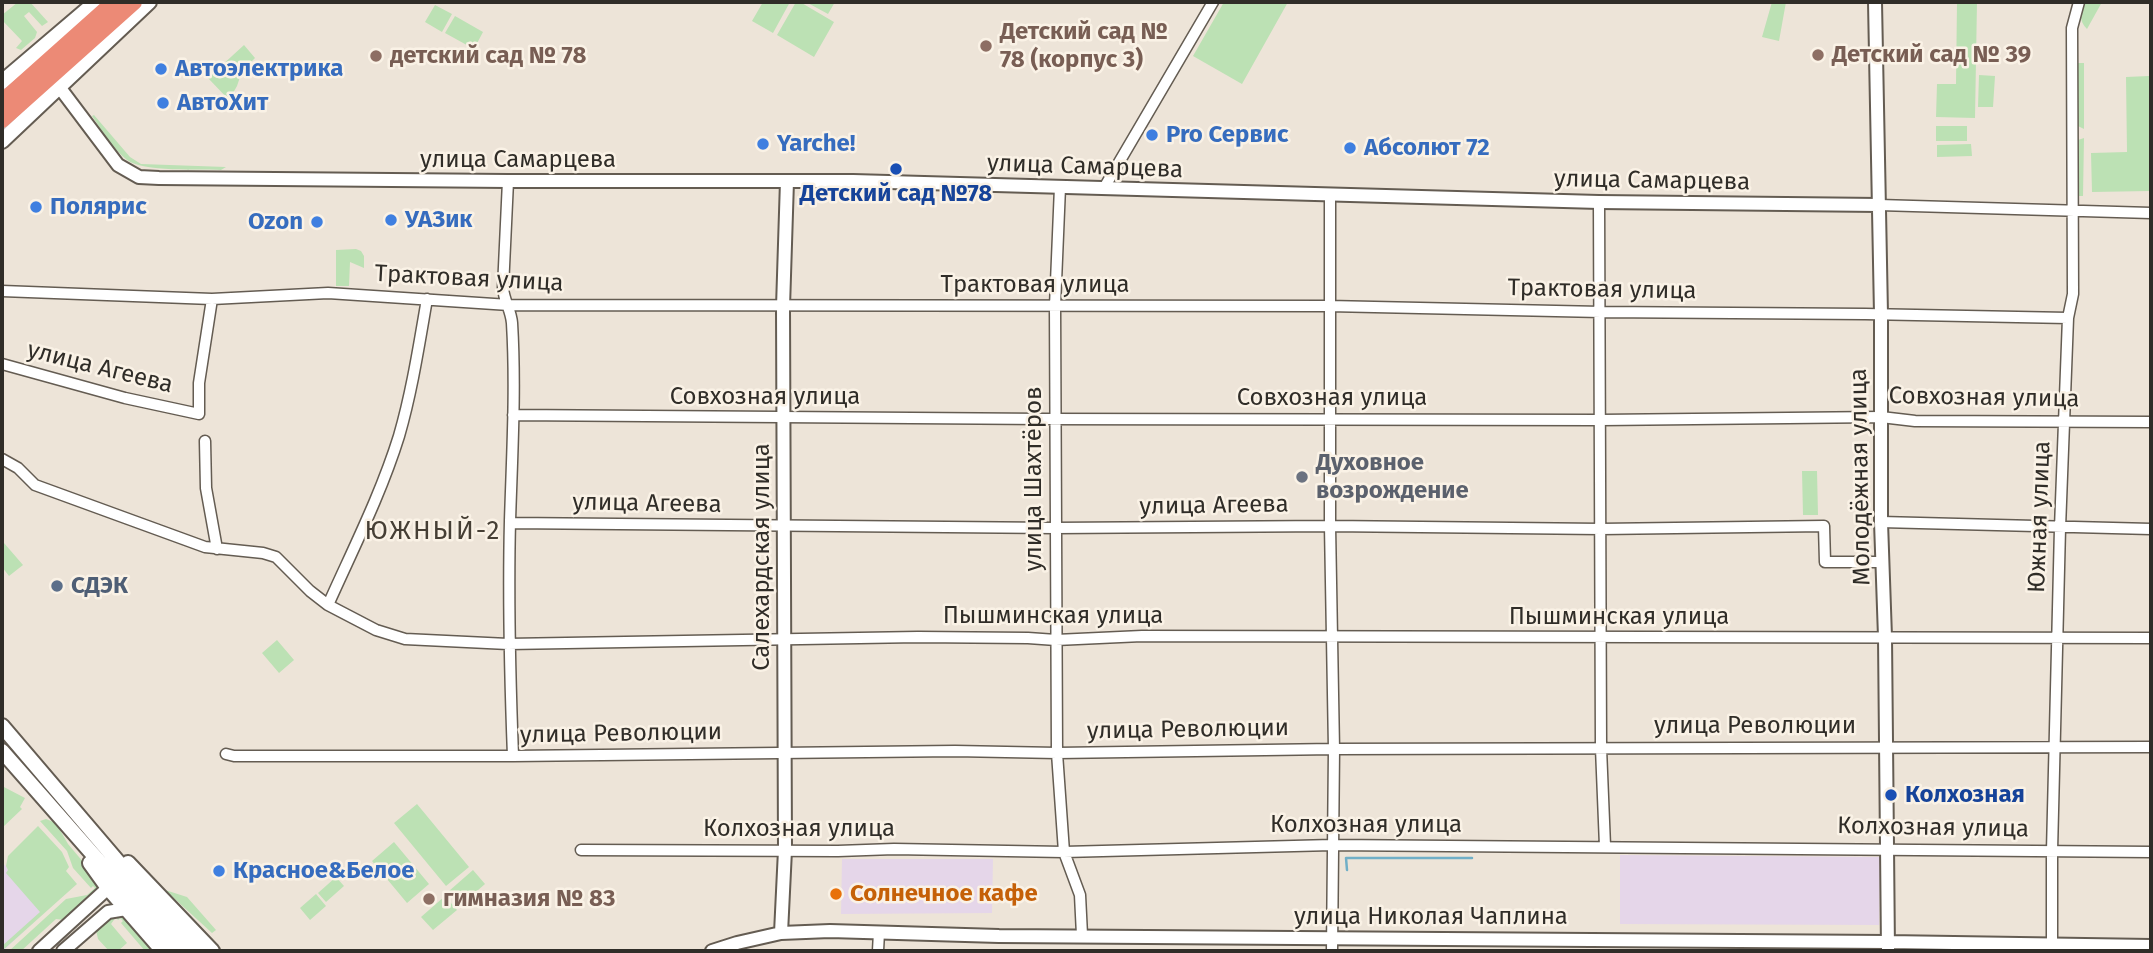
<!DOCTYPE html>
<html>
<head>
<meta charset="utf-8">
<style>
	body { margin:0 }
	#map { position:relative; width:2153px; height:953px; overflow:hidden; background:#ede4d8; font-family:"Fira Sans",sans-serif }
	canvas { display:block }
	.frame { position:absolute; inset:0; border:4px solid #302d28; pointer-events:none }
</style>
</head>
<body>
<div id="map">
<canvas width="2153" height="953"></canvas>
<div class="frame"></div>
</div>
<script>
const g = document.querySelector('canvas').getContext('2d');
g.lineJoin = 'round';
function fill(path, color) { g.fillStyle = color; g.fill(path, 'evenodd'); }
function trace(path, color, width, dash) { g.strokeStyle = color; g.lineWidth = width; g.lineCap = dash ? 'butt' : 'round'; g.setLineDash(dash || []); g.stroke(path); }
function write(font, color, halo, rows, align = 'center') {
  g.font = font + ' "Fira Sans",sans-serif'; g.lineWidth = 5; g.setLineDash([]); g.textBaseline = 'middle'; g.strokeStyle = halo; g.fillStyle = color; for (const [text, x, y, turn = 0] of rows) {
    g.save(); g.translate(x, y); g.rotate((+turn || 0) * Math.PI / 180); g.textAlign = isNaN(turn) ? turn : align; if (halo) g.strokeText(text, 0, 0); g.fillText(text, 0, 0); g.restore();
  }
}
const commercial = new Path2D(`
	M1620 855 1880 857 1879 925 1620 924Z
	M842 859H993L992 913 841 914Z
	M2 862 46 911 3 951H2Z`);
const green = new Path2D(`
	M18 2H30L48 22 42 26 29 12 24 16 37 32 35 38 21 50 16 48 22 41 2 20V15Z
	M763 2H790L773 33 752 21Z
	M796 2H800L834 22 814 57 777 35Z
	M806 2H835L828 14Z
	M1224 2H1288L1242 84 1193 56Z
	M1772 2H1786L1779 41 1762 37Z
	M1957 2H1977L1975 118 1936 117 1937 84H1956Z
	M2084 2H2102L2087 29C2079 21 2079 11 2084 2Z
	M435 5 452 14 442 32 425 22Z
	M455 16 483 32 474 49 445 33Z
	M244 45 255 58 242 71 237 86 229 100 208 78Z
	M2078 63H2084V129L2078 126Z
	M1979 75 1995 76 1993 107H1978Z
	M2149 76 2150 191 2092 192 2091 153 2127 152 2126 77Z
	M94 115 130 157 141 164 226 167 221 170C201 169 142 172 127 160 113 149 102 131 92 116Z
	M1936 126H1967V141H1936Z
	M2084 138 2083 196H2077L2078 140Z
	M1971 144 1972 156 1937 157V145Z
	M356 249 361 251 364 256V268L350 262 349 286H336V250Z
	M1802 471H1817L1818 515H1803Z
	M4 543 23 565 9 576 2 567V545Z
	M277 640 294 660 279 673 262 653Z
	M2 786 25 798 20 807 22 809 2 828Z
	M417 804 469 867 446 886 394 823Z
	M46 819 56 823 68 844 95 876 98 887 65 920 56 919 21 951H9L66 899 87 895 95 888 93 886 91 888 73 868 67 851 40 821Z
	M38 826 62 852 69 867 66 871 77 884 2 951V946L40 912 6 873 8 870 6 866 8 856Z
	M394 842 429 884 407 903 372 861Z
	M473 870 485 884 461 905 449 891Z
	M336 877 344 886 326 902 318 893Z
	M165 890 187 897 216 930 212 933Z
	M316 894 326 906 310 920 300 908Z
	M445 896 457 910 433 930 421 917Z
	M114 915 126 917 157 951H145L121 923 123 921 120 918 118 920 116 917 111 924 127 943 118 951H109L98 939 96 930Z`);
const stream = new Path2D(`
	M1347 870 1346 858H1472`);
const minor = new Path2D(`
	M508 181 503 288C504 301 511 310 512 323 516 389 512 455 510 521 508 600 510 678 513 756
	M1060 187 1055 306 1057 753 1064 852 1080 895 1082 935
	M1104 188 1213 2
	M1330 194V526L1334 749 1332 951
	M1599 202 1601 748 1605 846
	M1879 205 2151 213
	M2 291 212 299 328 293 509 305 1329 306 1601 312 1865 314 2068 318
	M2 364 125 398 199 414V383L212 299
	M513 415 1045 419 1601 420 1881 417 1915 421 2151 422
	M205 441 206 488 217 549
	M2 459 18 468 35 485 205 547 263 553 276 557 310 591 328 605 376 630 405 639 508 644 918 637 1028 638 1056 640 1142 636 2151 638
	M1881 522 2151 529
	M510 523 1055 528 1330 526 1601 529 1824 526 1825 562H1882
	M328 605C353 549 381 494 399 436 412 391 419 345 427 299
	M226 754 234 756H513L955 751 1057 753 1334 749 2151 747
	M581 850 838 851 894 849 1064 852 1332 845 2151 852
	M878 951 879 932
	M2052 951V851L2060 528 2068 318 2073 294 2072 28 2079 2`);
const tertiary = new Path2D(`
	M1875 2 1881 314V522L1885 637 1888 951
	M60 88 118 165 139 177 159 178 508 181H853L1599 202 1879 205
	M781 933 785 850 783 307 787 181
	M39 951 108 888
	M63 951 108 912 126 909
	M712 951 737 943 781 933 830 931 999 936 1888 942 2151 946`);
const secondary = new Path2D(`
	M2 82 96 2
	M2 141 149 2
	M2 726 194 951
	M2 751 178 951
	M90 863 108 888 163 951
	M128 863 212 951`);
const trunk = new Path2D(`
	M2 102 114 2
	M2 120 134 2`);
const markers = [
	[986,46,7,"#8d6e63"],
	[1818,55,7,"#8d6e63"],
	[376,56,7,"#8d6e63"],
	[161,69,7,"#3f7fe0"],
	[163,103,7,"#3f7fe0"],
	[1152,135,7,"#3f7fe0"],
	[763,144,7,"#3f7fe0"],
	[1350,148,7,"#3f7fe0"],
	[896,169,7,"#1a4fb4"],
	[36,207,7,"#3f7fe0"],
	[391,220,7,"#3f7fe0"],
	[317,222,7,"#3f7fe0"],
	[1302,477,7,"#6b7280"],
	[57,586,7,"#5c6f8a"],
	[1891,795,7,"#1a4fb4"],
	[219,871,7,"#3f7fe0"],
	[836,894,7,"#e8710a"],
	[429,899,7,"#8d6e63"]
];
const educationNames = [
	["Детский сад №",1000,32],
	["78 (корпус 3)",1000,60],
	["Детский сад № 39",1832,55],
	["детский сад № 78",390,56],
	["гимназия № 83",443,899]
];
const shopNames = [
	["Автоэлектрика",175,69],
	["АвтоХит",177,103],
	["Pro Сервис",1166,135],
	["Yarche!",777,144],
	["Абсолют 72",1364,148],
	["Полярис",50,207],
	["УАЗик",405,220],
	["Ozon",303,222,"right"],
	["Красное&Белое",233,871]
];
const streetNames = [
	["улица Самарцева",518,160],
	["улица Самарцева",1085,167,2],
	["улица Самарцева",1652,181,1],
	["Трактовая улица",469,279,3],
	["Трактовая улица",1035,285],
	["Трактовая улица",1602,290,1],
	["улица Агеева",100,368,14],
	["Совхозная улица",765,397],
	["Совхозная улица",1332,398],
	["Совхозная улица",1984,398,1],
	["Молодёжная улица",1861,477,-91],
	["улица Шахтёров",1034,479,-90],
	["улица Агеева",647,504,1],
	["улица Агеева",1214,506,-1],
	["Южная улица",2040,517,-88],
	["Салехардская улица",762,557,-90],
	["Пышминская улица",1053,616],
	["Пышминская улица",1619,617],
	["улица Революции",1755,726],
	["улица Революции",1188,730,-1],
	["улица Революции",621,734,-1],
	["Колхозная улица",1366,825],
	["Колхозная улица",1933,828,1],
	["Колхозная улица",799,829],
	["улица Николая Чаплина",1431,917]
];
const transitNames = [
	["Детский сад №78",896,194],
	["Колхозная",1905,795,"left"]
];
const worshipNames = [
	["Духовное",1316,463],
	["возрождение",1316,491]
];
const serviceNames = [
	["СДЭК",71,586]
];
const foodNames = [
	["Солнечное кафе",850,894]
];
const neighbourhoodNames = [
	["ЮЖНЫЙ-2",433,532]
];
fill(commercial, '#e5d6e9');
fill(green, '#bce1b4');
trace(stream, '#70afc7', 2.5);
trace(minor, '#645c52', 13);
trace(tertiary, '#645c52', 16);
trace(secondary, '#645c52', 18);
trace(trunk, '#c9c8c7', 19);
trace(minor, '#fff', 10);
trace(tertiary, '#fff', 12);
trace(secondary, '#fff', 14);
trace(trunk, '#ec8a76', 16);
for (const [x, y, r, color] of markers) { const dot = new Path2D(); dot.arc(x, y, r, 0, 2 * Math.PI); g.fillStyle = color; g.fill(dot); trace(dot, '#faf2e6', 2.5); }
write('bold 24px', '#785e54', '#faf2e6', educationNames, 'left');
write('bold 24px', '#366cbe', '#faf2e6', shopNames, 'left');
write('24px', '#302d28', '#faf2e6', streetNames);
write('bold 24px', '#164399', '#faf2e6', transitNames);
write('bold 24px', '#5b616d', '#faf2e6', worshipNames, 'left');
write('bold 24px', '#4e5e75', '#faf2e6', serviceNames, 'left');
write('bold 24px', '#c56008', '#faf2e6', foodNames, 'left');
g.letterSpacing = '2px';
write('26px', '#463f35', '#faf2e6', neighbourhoodNames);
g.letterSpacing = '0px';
</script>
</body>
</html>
